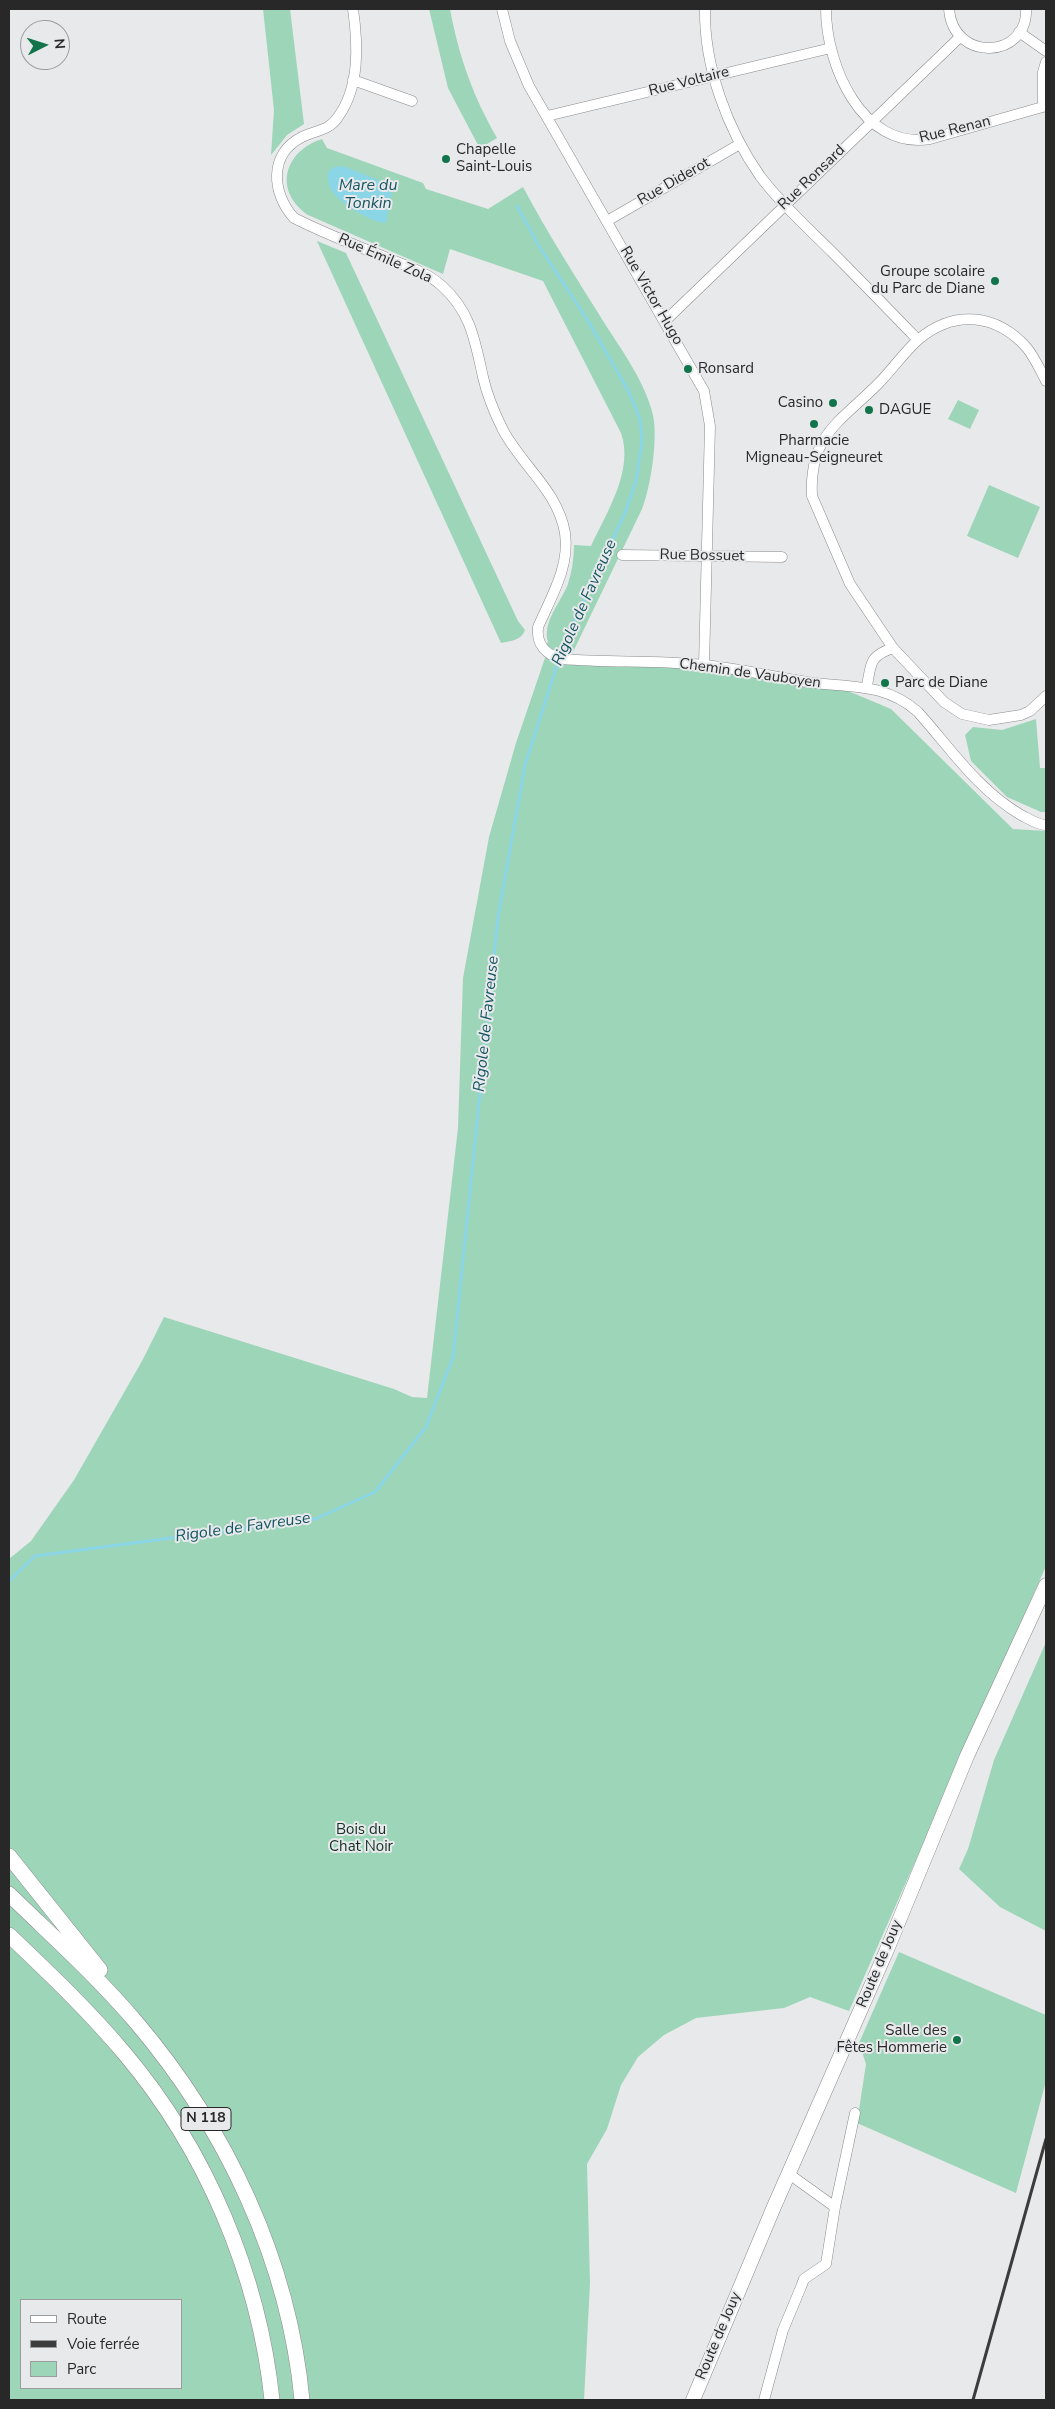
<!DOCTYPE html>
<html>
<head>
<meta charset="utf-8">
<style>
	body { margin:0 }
	#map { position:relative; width:1055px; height:2409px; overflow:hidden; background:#e8e9eb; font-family:"Nunito Sans",sans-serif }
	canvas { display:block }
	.frame { position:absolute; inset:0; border:10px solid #282829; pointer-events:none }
	.legend { position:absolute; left:20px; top:2299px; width:162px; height:90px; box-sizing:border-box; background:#e8e9eb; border:1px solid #9b9c9d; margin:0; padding:6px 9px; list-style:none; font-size:15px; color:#282829 }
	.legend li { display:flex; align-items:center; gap:10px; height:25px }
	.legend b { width:25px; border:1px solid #9b9c9d }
	.north { position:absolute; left:20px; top:20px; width:50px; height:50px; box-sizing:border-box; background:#e8e9eb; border:1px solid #9b9c9d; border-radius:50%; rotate:85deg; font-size:14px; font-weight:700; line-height:20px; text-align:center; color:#282829 }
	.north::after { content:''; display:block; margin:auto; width:18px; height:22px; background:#12744a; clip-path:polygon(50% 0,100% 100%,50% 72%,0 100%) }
</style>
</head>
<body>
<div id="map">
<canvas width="1055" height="2409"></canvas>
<div class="frame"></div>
<ul class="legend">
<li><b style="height:6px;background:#fff"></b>Route</li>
<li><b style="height:6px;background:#3c3c3d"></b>Voie ferrée</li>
<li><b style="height:14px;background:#9dd5b9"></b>Parc</li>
</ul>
<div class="north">N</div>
</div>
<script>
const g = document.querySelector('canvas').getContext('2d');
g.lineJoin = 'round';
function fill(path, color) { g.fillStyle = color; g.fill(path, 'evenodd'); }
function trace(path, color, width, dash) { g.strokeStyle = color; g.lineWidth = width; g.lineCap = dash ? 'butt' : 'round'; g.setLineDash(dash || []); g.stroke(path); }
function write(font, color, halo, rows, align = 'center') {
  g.font = font + ' "Nunito Sans",sans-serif'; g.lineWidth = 4; g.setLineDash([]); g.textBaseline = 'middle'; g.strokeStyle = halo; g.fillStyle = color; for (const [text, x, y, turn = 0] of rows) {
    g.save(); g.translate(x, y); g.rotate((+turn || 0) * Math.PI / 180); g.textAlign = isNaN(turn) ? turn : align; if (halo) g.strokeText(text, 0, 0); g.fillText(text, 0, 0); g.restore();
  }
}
const green = new Path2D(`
	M263 9H290L304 124 287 135 271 155 274 110Z
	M429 9H450C459 57 473 96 497 138L482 147H479L448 88Z
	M322 139 327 148 423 183 426 189 488 209 523 187C548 234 577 279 605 324 623 352 645 382 653 415 658 439 651 486 642 509L572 654C561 656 554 652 546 645L548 642C542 622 561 602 568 584 572 571 574 558 574 545L591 546C607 512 634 470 621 433L543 281 450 249 443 274 308 215C273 191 284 151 322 139Z
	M317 241 346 253 518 621 525 630C522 640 511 641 501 643Z
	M958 400 979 410 970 429 948 419Z
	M989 485 1040 507 1018 558 967 536Z
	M546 655 683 663 836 686 891 709 1013 829 1046 831V1566L849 2011 810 1997 784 2008 696 2018 664 2035 638 2057 621 2085 607 2129 587 2164 590 2283 584 2400H9V1559L31 1541 74 1480 142 1361 164 1317 394 1389 412 1397 427 1398 458 1128 463 978 489 837 516 743ZM21 2300H181V2388H21Z
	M1036 719 1040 768H1046V812H1041L1007 797 971 761 965 735 973 727 1002 730Z
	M1046 1642V1931L1000 1907 959 1869 968 1849 994 1760Z
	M899 1952 1046 2015V2081L1016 2193 857 2123 866 2064 859 2043Z`);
const water = new Path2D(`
	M343 166 393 186 386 223C371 223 336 201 330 188 328 182 328 177 328 172L334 167Z`);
const stream = new Path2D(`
	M9 1581 35 1556 315 1519 375 1492 426 1427 453 1357 498 917 525 765 563 646 625 513 636 481 642 441 640 419 629 392 588 321 539 246 517 206`);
const minor = new Path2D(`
	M353 9C358 44 360 87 338 117 329 131 316 130 302 137 268 154 272 194 294 218 324 233 354 245 385 257 404 265 427 272 442 286 471 312 475 341 483 377 487 395 495 414 503 430 522 466 558 491 565 533 570 567 551 597 538 627 536 644 546 655 562 659 609 663 656 660 703 665 738 668 773 677 807 682 849 688 884 682 918 712 951 749 978 790 1021 815 1029 819 1038 825 1046 825
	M502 9 510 41 529 86 704 391 710 426 704 665
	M705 9C704 66 727 129 760 176 781 204 808 228 833 253 862 282 890 311 918 340
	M826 9C826 65 862 150 930 139L1046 106
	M949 9C953 63 1028 59 1026 9
	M1019 32 1046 51
	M353 80 412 101
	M1043 107V72L1046 62
	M547 116 831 48
	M607 221 740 144
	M665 321 960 37
	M1046 381C1040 370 1035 358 1027 348 997 314 955 309 919 339 904 352 892 370 878 384 840 422 809 435 812 496L850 584 893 648 944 702 962 714 989 720 1021 715 1030 711 1046 696
	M622 555 782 557
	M867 686C871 664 869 656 893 648
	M789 2174 835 2207
	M764 2400 783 2330 801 2287 804 2279 826 2264 835 2207 855 2113`);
const major = new Path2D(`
	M693 2400 773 2209 886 1952 967 1756 1046 1585`);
const highway = new Path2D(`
	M9 1856 100 1970
	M9 1894C52 1936 97 1976 136 2022 226 2128 289 2261 302 2400
	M9 1935C49 1973 89 2011 125 2054 206 2150 259 2275 272 2400`);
const rail = new Path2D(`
	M973 2400 1046 2139`);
const markers = [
	[446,159,5,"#12744a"],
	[995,281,5,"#12744a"],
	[688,369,5,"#12744a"],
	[833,403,5,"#12744a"],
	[869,410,5,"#12744a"],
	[814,424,5,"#12744a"],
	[885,683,5,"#12744a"],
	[957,2040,5,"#12744a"]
];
const shields = [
	[206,2119,50]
];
const shieldNames = [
	["N 118",206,2119]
];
const streetNames = [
	["Rue Voltaire",689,82,-14],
	["Rue Renan",955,130,-14],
	["Rue Ronsard",812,178,-44],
	["Rue Diderot",674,182,-30],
	["Rue Émile Zola",385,259,24],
	["Rue Victor Hugo",651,296,60],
	["Rue Bossuet",702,556,1],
	["Chemin de Vauboyen",750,674,8],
	["Route de Jouy",880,1964,-67],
	["Route de Jouy",719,2336,-67]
];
const poiNames = [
	["Chapelle",456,150],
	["Saint-Louis",456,167],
	["Groupe scolaire",985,272,"right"],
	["du Parc de Diane",985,289,"right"],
	["Ronsard",698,369],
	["Casino",823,403,"right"],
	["DAGUE",879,410],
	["Pharmacie",814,441,"center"],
	["Migneau-Seigneuret",814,458,"center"],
	["Parc de Diane",895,683],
	["Salle des",947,2031,"right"],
	["Fêtes Hommerie",947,2048,"right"]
];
const parkNames = [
	["Bois du",361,1830],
	["Chat Noir",361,1847]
];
const waterNames = [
	["Mare du",368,186],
	["Tonkin",368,204],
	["Rigole de Favreuse",585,603,-66],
	["Rigole de Favreuse",487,1024,-84],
	["Rigole de Favreuse",243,1528,-8]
];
fill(green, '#9dd5b9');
fill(water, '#8bd6e6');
trace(stream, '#8bd6e6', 3);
trace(minor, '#8a8b8c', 11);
trace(major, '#8a8b8c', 15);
trace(highway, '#8a8b8c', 16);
trace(minor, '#fff', 10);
trace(major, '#fff', 14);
trace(highway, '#fff', 15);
trace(rail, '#3c3c3d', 3);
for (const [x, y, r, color] of markers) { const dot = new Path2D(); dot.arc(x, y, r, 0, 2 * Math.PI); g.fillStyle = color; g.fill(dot); trace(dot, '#e8e9eb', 2); }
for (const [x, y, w] of shields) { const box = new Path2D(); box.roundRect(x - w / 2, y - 11.5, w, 23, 4); g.fillStyle = '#e8e9eb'; g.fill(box); trace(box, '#282829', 1); }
write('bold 14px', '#282829', null, shieldNames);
write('15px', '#282829', '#e8e9eb', streetNames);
write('15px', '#282829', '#e8e9eb', poiNames, 'left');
write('15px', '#123023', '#e8e9eb', parkNames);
write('italic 16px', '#155561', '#e8e9eb', waterNames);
</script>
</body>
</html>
